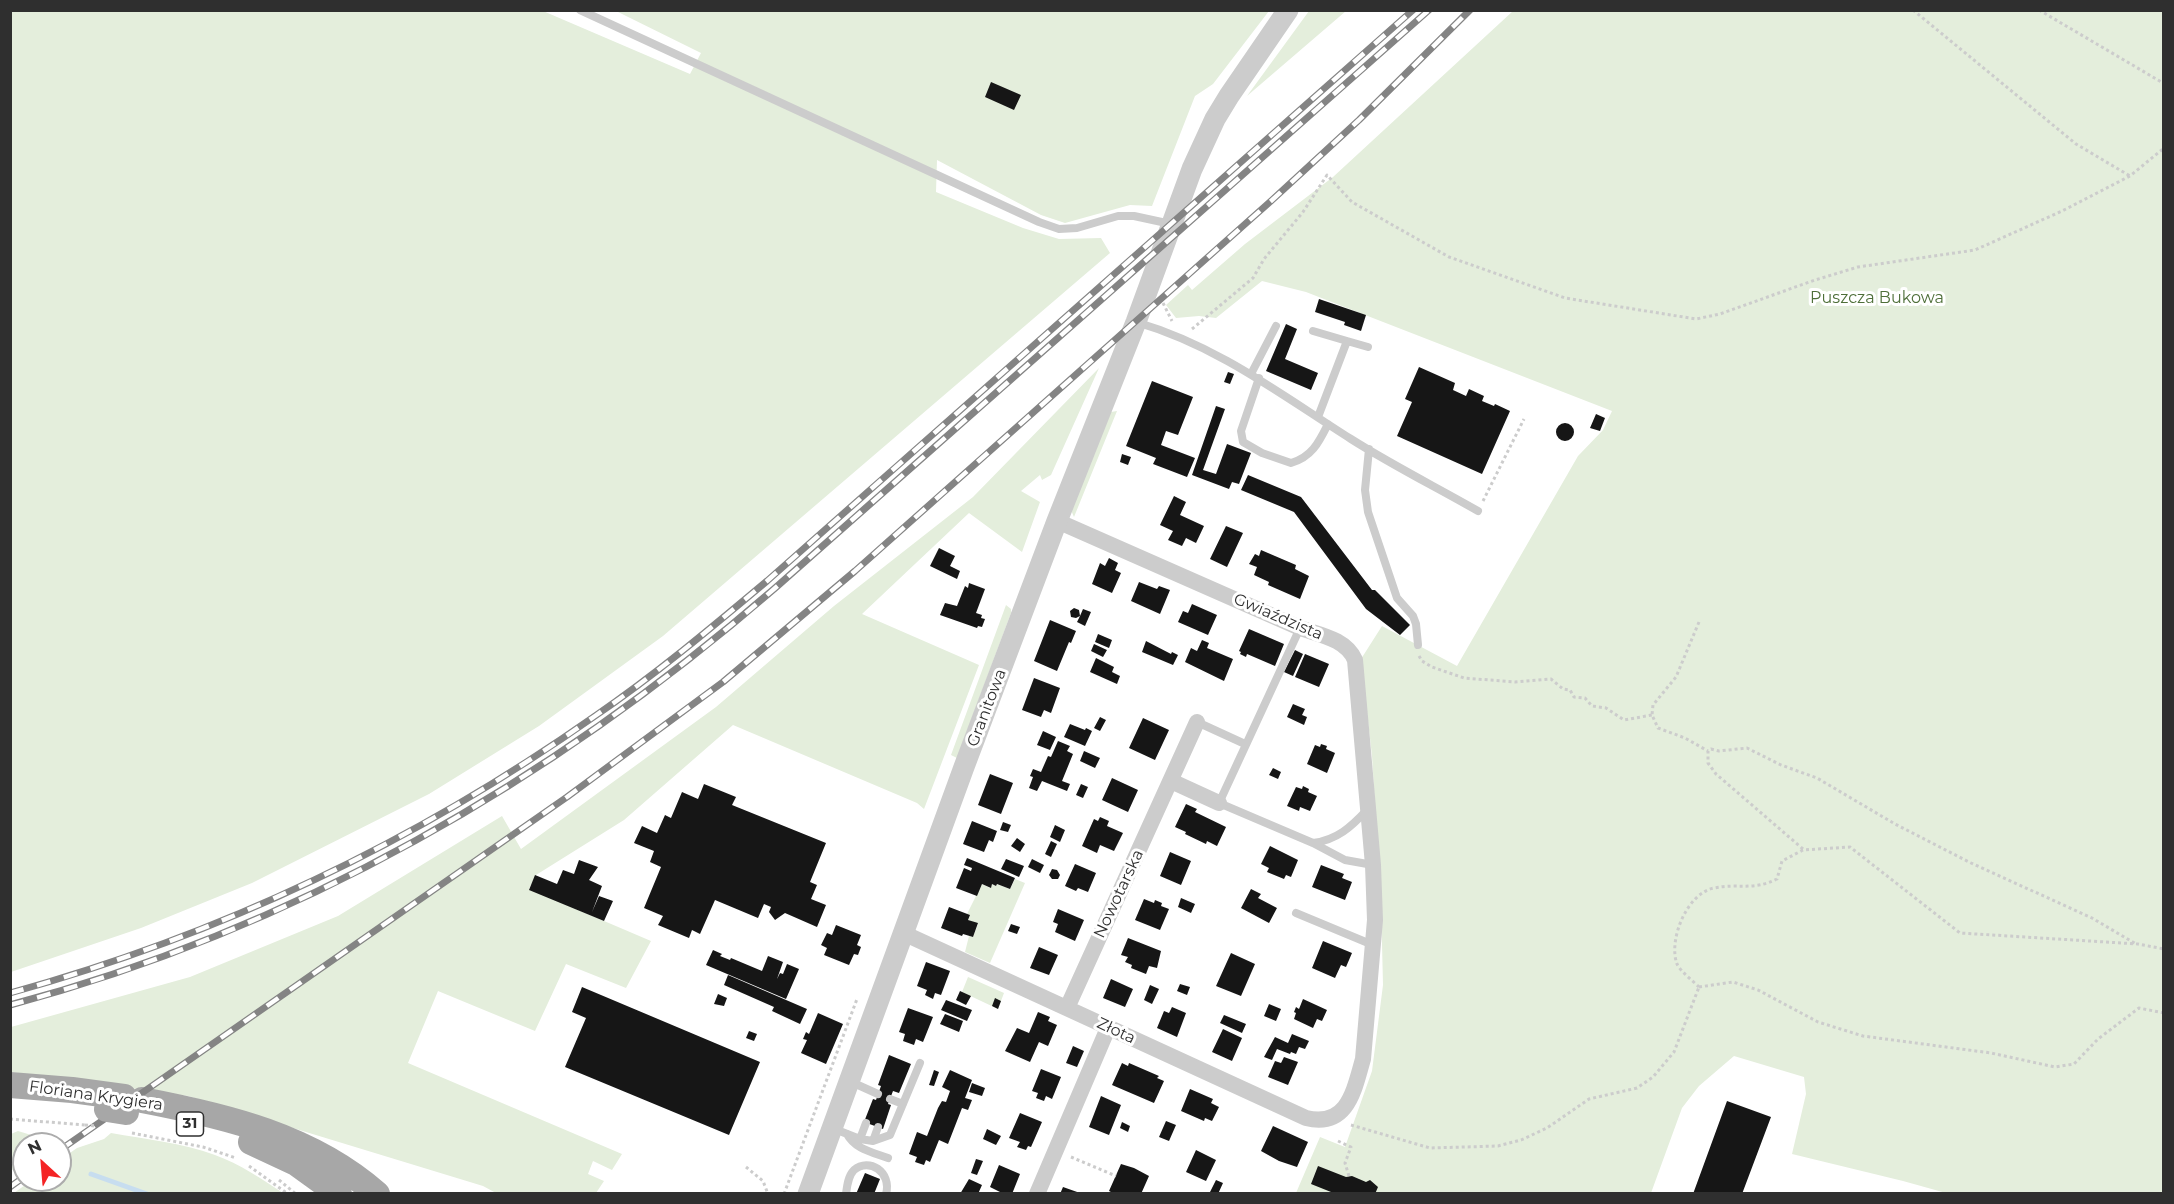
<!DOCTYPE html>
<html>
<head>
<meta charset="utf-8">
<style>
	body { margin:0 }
	#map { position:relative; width:2174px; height:1204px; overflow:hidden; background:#fff; font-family:Montserrat,sans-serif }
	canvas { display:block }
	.frame { position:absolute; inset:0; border:12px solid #2f2f2f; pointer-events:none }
	.north { position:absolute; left:12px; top:1132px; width:60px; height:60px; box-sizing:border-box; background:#fff; border:2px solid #acacac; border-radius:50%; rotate:334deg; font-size:16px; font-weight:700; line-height:24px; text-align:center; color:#2f2f2f }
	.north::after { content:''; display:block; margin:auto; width:21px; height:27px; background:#f42425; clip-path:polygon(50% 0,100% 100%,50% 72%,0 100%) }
</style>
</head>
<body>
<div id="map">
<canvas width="2174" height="1204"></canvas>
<div class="frame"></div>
<div class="north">N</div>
</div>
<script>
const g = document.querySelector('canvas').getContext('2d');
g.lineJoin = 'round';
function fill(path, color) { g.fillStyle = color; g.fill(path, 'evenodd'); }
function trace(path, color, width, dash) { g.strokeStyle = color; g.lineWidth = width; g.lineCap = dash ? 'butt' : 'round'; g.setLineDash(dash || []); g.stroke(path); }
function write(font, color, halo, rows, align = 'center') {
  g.font = font + ' Montserrat,sans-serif'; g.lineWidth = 6; g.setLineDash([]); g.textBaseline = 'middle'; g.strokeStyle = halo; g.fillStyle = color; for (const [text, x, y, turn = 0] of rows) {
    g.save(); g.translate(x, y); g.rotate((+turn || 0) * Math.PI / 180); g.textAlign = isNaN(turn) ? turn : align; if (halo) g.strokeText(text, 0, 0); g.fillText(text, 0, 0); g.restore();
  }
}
const green = new Path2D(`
	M10 11H543L690 74 701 53 616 11H1269L1213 84 1195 96 1152 206 1130 205 1065 223 1041 215 937 160 936 192 1023 228 1059 239 1101 238 1110 253 663 636 539 726 429 794 252 883 141 928 11 972Z
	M1309 11H1346L1247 96Z
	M1513 11H2163V1193H1946L1903 1181 1792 1154 1806 1094 1804 1077 1734 1056 1699 1086 1682 1108 1651 1193H1296L1320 1137 1345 1147 1372 1071 1383 985 1381 903 1372 756 1361 659 1382 626 1457 666 1578 456 1603 430 1612 411 1306 292 1262 281 1216 318 1199 316 1176 318 1166 305 1188 285 1192 290 1245 244 1333 177Z
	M1099 368 1051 475 1042 480 1040 475 1021 491 1040 502 1022 552 969 513 862 614 979 665 924 809 917 803 733 725 624 820 536 875 529 889 651 941 626 988 566 964 535 1031 438 991 408 1063 622 1154 612 1170 593 1161 588 1174 604 1181 596 1193H496L483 1186 188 1096 11 1072V1027L190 977 338 916 502 816 521 849 716 707 834 606 973 497Z
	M1117 411 1074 517 1071 510 1111 412Z
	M1006 605 1011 609V613L957 758 951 755Z
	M1015 879 1025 883 990 963 965 952 969 936 973 937 978 924 968 920 970 915 967 914 982 884 990 888 992 884 996 886 997 884 1010 889Z
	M968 977 1004 993 998 1009 962 992Z
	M18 1131 51 1141 46 1144H24V1161L11 1171V1134Z
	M111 1133C145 1139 182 1143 215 1155 240 1164 262 1179 283 1193H14L32 1180H60V1160L77 1148 104 1139Z`);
const stream = new Path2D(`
	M91 1174 147 1194`);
const building = new Path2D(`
	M991 82 1021 95 1014 110 985 97Z
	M1319 299 1366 315 1361 331 1344 325 1345 322 1315 312Z
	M1286 324 1297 329 1285 359 1318 373 1311 390 1266 371Z
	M1419 367 1455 383 1453 390 1466 396 1469 389 1484 396 1482 401 1494 406 1495 404 1510 411 1482 474 1397 436 1412 402 1405 399Z
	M1228 372 1234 374 1230 384 1224 382Z
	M1152 381 1193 397 1178 435 1166 431 1161 445 1195 458 1187 477 1153 464 1156 458 1126 446Z
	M1216 406 1225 409 1203 470 1216 474 1227 444 1251 453 1239 484 1232 482 1229 489 1192 475Z
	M1596 414 1605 418 1600 431 1590 428Z
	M1556 432a9 9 0 1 1 18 0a9 9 0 1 1-18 0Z
	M1122 454 1131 457 1128 465 1120 462Z
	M1248 475 1301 497 1372 590H1375L1410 625 1400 635 1366 609 1294 512 1241 490Z
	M1174 496 1186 502 1180 515 1204 526 1196 543 1186 538 1182 546 1168 540 1173 531 1160 525Z
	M1226 526 1243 533 1227 567 1210 559Z
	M939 548 955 556 950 566 960 571 957 579 930 566Z
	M1261 550 1296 565 1295 569 1309 576 1300 599 1268 585 1269 582 1254 575 1257 567 1249 564 1255 554 1259 556Z
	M1109 558 1118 563 1115 570 1121 573 1112 593 1092 584 1100 563 1105 566Z
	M1139 582 1157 589 1159 586 1170 590 1160 614 1131 601Z
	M969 583 985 589 976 613 982 615 981 618 985 619 982 627 978 626 977 628 940 615 945 603 957 606 965 586 968 588Z
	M1192 604 1217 615 1208 635 1178 622 1183 611 1188 613Z
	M1074 608 1079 610 1080 616 1083 609 1091 612 1085 626 1077 622 1080 616 1076 618 1071 617 1070 611Z
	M1050 620 1076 631 1071 643 1069 642 1057 671 1034 661Z
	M1249 629 1284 644 1275 666 1247 654 1246 657 1240 654 1241 652 1239 651Z
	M1098 634 1112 640 1109 648 1095 642Z
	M1202 640 1209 643 1207 648 1233 659 1224 681 1185 662 1191 648 1197 651Z
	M1146 641 1171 654 1172 652 1178 655 1173 665 1142 652Z
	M1094 644 1107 650 1103 657 1091 651Z
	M1295 650 1303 654 1293 676 1284 672Z
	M1305 654 1329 664 1319 687 1295 677Z
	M1096 658 1114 667 1112 672 1120 676 1117 684 1090 672Z
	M1034 678 1060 688 1051 713 1044 710 1041 717 1022 710Z
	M1293 704 1305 709 1302 715 1307 717 1304 725 1287 717Z
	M1100 717 1106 720 1100 731 1094 728Z
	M1143 718 1169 730 1155 760 1129 748Z
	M1070 724 1085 730 1086 728 1092 731 1085 746 1064 737Z
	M1043 731 1056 737 1050 750 1037 745Z
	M1058 741 1070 746 1067 751 1073 754 1062 781 1070 784 1067 791 1042 781 1037 791 1029 788 1033 777 1030 776 1033 769 1041 772 1048 756 1051 757Z
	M1321 744 1327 746 1326 749 1335 753 1327 773 1307 764 1315 745 1320 747Z
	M1084 751 1100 758 1095 768 1080 761Z
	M1273 768 1281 772 1278 779 1269 775Z
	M990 774 1013 783 1001 814 978 805Z
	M1112 778 1138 790 1128 812 1102 800Z
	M704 784 736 797 732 805 826 843 810 882 817 885 811 899 826 905 817 927 785 913 775 920 769 912 771 907 764 904 758 918 715 900 700 934 692 930 689 938 658 925 663 916 644 908 661 867 650 862 654 851 634 843 642 826 657 833 665 815 671 818 682 792 698 799Z
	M1081 784 1088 787 1083 798 1076 795Z
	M1303 786 1309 789 1308 792 1317 796 1310 811 1300 807 1299 811 1287 806 1296 787 1302 789Z
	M1186 804 1197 809 1195 812 1226 827 1217 846 1207 841 1206 844 1185 834 1186 832 1175 827Z
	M1100 817 1109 821 1107 826 1123 833 1114 851 1100 845 1097 853 1082 846 1094 819 1098 821Z
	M972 821 997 831 993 842 989 840 984 852 963 844Z
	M1003 822 1011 825 1008 832 1000 830Z
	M1055 825 1065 830 1060 842 1050 837Z
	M1017 838 1025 844 1020 852 1011 846Z
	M1051 841 1057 844 1051 857 1045 854Z
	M1270 846 1298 860 1291 877 1286 875 1284 879 1267 872 1269 868 1261 864Z
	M1170 852 1191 861 1181 885 1160 876Z
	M967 858 1015 878 1010 889 997 884 996 886 992 884 991 888 982 884 977 896 956 888 964 868 971 871 972 868 964 865Z
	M1006 859 1024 866 1019 877 1001 869Z
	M1032 859 1044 865 1040 873 1028 867Z
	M579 860 598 867 589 880 602 886 592 912 599 896 613 901 604 921 529 890 535 875 557 884 563 870 574 874Z
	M1075 864 1096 873 1088 892 1078 888 1076 891 1065 886Z
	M1321 865 1344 874 1342 878 1352 882 1345 900 1312 887Z
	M1052 869 1057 870 1060 875 1058 879H1052L1049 875Z
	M1251 889 1261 894 1258 898 1277 908 1269 923 1241 908Z
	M1181 898 1195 904 1191 913 1178 907Z
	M1144 899 1154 903 1155 900 1162 903 1161 906 1169 909 1160 930 1135 920Z
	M949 907 970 915 968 920 978 923 973 937 963 934 962 936 941 928Z
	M1058 909 1084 920 1075 941 1055 932 1058 924 1053 922Z
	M1011 924 1020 927 1017 934 1008 931Z
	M836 925 861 935 857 945 861 947 858 955 854 954 849 965 824 955 827 948 821 945 827 933 832 935Z
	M1128 938 1161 951 1157 968 1149 966 1146 974 1131 968 1132 965 1125 962 1128 957 1121 955Z
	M1323 941 1352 953 1346 967 1341 965 1335 978 1312 968Z
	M1039 947 1058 955 1049 975 1030 968Z
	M713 950 722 954 720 956 730 960 731 958 762 971 768 956 783 962 777 979 780 973 783 974 787 964 799 969 786 999 706 965Z
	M1231 953 1255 964 1241 996 1216 986Z
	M926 962 950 971 941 995 935 993 933 999 925 995 927 990 917 986Z
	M728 975 807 1009 800 1024 772 1011 774 1007 724 985Z
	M1111 979 1133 989 1125 1007 1103 998Z
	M1180 984 1190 987 1187 995 1177 991Z
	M1150 985 1159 989 1152 1004 1144 1000Z
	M582 987 760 1062 729 1135 565 1067 586 1018 572 1012Z
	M960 991 971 996 966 1005 956 1000Z
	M718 994 727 998 724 1006 714 1004Z
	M995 998 1001 1001 998 1009 992 1006Z
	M1303 999 1327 1010 1322 1021 1317 1019 1313 1028 1294 1019 1296 1013 1294 1012 1296 1007 1299 1009Z
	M946 1000 972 1010 967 1021 941 1010Z
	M1269 1004 1281 1009 1276 1021 1264 1016Z
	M1172 1007 1186 1013 1177 1037 1157 1028 1164 1011 1169 1013Z
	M908 1008 933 1017 923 1042 916 1039 914 1045 903 1041 905 1034 899 1032Z
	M1038 1012 1050 1017 1048 1021 1057 1025 1048 1046 1039 1042 1030 1062 1005 1051 1017 1028 1029 1033Z
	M818 1013 843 1024 826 1064 801 1053 807 1040 803 1039 806 1032 809 1034Z
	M945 1014 963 1021 959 1032 940 1024Z
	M1224 1015 1246 1024 1242 1033 1220 1023Z
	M1223 1029 1242 1038 1232 1061 1212 1052Z
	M749 1031 757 1034 754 1041 746 1038Z
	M1292 1034 1309 1041 1305 1049 1299 1047 1296 1054 1291 1052 1290 1054 1277 1049 1272 1060 1264 1057 1275 1037 1288 1043Z
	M1073 1046 1084 1051 1077 1067 1066 1063Z
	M889 1055 911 1064 899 1093 893 1091 888 1104 891 1105 883 1129 864 1122 873 1099 876 1100 881 1086 878 1085Z
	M1284 1057 1298 1062 1288 1085 1268 1077 1275 1061 1281 1063Z
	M1122 1063 1128 1066 1129 1063 1159 1076 1157 1078 1164 1081 1154 1103 1112 1085Z
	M1041 1069 1061 1077 1052 1099 1046 1096 1044 1101 1036 1098 1038 1093 1032 1091Z
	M934 1070 939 1072 934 1086 929 1085Z
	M950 1070 972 1080 965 1098 972 1100 968 1110 962 1108 948 1144 939 1140 930 1162 926 1160 924 1165 915 1162 917 1157 909 1154 917 1132 927 1136 938 1108 942 1101 946 1102 950 1091 942 1087Z
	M972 1083 985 1088 982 1096 969 1092Z
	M1190 1089 1213 1099 1211 1103 1219 1107 1212 1121 1205 1118 1204 1121 1181 1111Z
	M1101 1096 1121 1105 1109 1135 1089 1127Z
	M1727 1101 1771 1117 1742 1194H1693Z
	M1020 1113 1042 1122 1031 1147 1028 1146 1026 1150 1017 1147 1020 1142 1009 1138Z
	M1166 1121 1176 1125 1169 1141 1159 1137Z
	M1122 1122 1130 1126 1128 1132 1120 1128Z
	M1273 1126 1308 1142 1297 1167 1279 1161 1261 1151Z
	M987 1129 1001 1136 996 1145 983 1139Z
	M1196 1150 1216 1160 1206 1181 1186 1172Z
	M976 1159 983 1161 977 1175 971 1173Z
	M1121 1164 1134 1168 1149 1176 1141 1194H1115L1109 1191Z
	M999 1165 1020 1174 1012 1194H1004L990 1187Z
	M1318 1166 1346 1177 1352 1176 1366 1182 1370 1180 1378 1187 1375 1194H1330L1331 1192 1311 1184Z
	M865 1173 880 1179 874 1194H856Z
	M969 1179 982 1185 978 1194H960Z
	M1216 1180 1223 1183 1218 1194H1213L1210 1192Z
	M1063 1187 1080 1193V1194H1060Z`);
const path = new Path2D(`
	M1913 10 2076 144 2130 176
	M2039 10 2163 83
	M1163 303 1172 321
	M1192 329 1253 278 1264 259 1303 212 1327 175 1352 202 1449 257 1565 298 1696 319 1720 314 1815 280 1858 267 1975 250 2062 211 2130 176 2164 148
	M1483 501 1524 419
	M1699 622 1676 677 1653 705 1652 715 1658 728 1685 738 1708 751
	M1419 656 1422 661 1432 667 1464 678 1515 682 1551 679 1563 689 1570 690 1574 697 1585 698 1592 706 1606 708 1624 720 1652 715
	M1803 849 1716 774 1708 763V751L1711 749 1719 751 1747 748 1781 765 1817 778 1895 824 1971 863 2092 918 2136 944
	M1699 987C1693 981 1681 972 1677 964 1668 940 1687 893 1714 888 1739 883 1753 891 1777 879L1782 861 1803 850 1850 847 1960 933 2138 944 2164 949
	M1699 987 1733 982 1758 990 1818 1022 1863 1036 1991 1053 2055 1067 2074 1064 2098 1039 2139 1008 2164 1013
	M10 1119 85 1125
	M1351 1125 1430 1148 1498 1146 1521 1140 1547 1128 1589 1099 1637 1088 1653 1077 1674 1052 1699 987
	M132 1133 203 1147 236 1158
	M1338 1141 1351 1147 1345 1163 1349 1176
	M1071 1157 1116 1176
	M249 1166 288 1194
	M746 1167 763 1181 768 1194
	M279 1180 296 1194
	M784 1194 857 999`);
const service = new Path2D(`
	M580 10 1039 222 1059 229 1077 228 1118 216H1134L1171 224
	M1136 322C1218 346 1280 394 1351 439 1392 465 1436 487 1478 511
	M1313 331 1347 341 1318 417
	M1347 341 1368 347
	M1251 374 1276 326
	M1259 378 1241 431 1243 442 1262 453 1291 463C1312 457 1319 442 1328 424
	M1369 449 1365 490 1368 512 1397 598 1413 616 1416 624 1418 645
	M1300 628 1219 803 1313 843 1345 860 1373 865
	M1197 722 1245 744
	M1313 843C1337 840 1351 827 1367 810
	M1296 913 1373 945
	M849 1081 878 1094
	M890 1099 903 1104
	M832 1128 860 1139 873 1141 878 1127
	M847 1134C855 1149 872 1152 888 1158
	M860 1139 866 1123
	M873 1141 890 1135 920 1063
	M846 1194C847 1186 848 1176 854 1170 869 1157 892 1172 886 1194`);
const minor = new Path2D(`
	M1171 781 1219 803
	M903 933 1306 1118C1348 1128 1354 1090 1363 1059L1375 920 1373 865 1355 660C1346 639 1320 635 1300 628L1057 521
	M1067 1008 1197 722
	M1037 1194 1108 1028`);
const tertiary = new Path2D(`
	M808 1194 964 767 1057 521 1136 322 1192 169 1215 119 1229 96 1288 10`);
const primary = new Path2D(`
	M10 1085 72 1090 124 1097
	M142 1100C226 1116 311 1136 377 1194
	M251 1142 296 1163 339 1194`);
const rail = new Path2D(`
	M10 993C220 935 417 841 595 716 655 675 711 628 767 581L1413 10
	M10 1005C295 929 552 781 774 589L1429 10
	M60 1150 567 797 723 682 855 571 1271 201 1359 120 1470 10
	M10 1187 24 1177`);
const pathBridge = new Path2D(`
	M85 1125 95 1126`);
const primaryBridge = new Path2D(`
	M107 1109 126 1112`);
const shields = [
	[190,1124,27]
];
const shieldNames = [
	["31",190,1124]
];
const parkNames = [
	["Puszcza Bukowa",1877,298]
];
const streetNames = [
	["Gwiaździsta",1278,617,23],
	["Granitowa",987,708,-69],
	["Nowotarska",1119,894,-65],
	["Złota",1116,1031,25],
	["Floriana Krygiera",96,1096,8]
];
fill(green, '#e4eedc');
trace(stream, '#c7ddef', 5);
fill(building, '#161616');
trace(path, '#ccc', 3, [3, 3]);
trace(service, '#ccc', 8);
trace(minor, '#ccc', 16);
trace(tertiary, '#ccc', 21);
trace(primary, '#a7a7a7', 26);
trace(rail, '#848484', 7);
trace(rail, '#fff', 4.5, [14]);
trace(pathBridge, '#ccc', 3, [3, 3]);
trace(primaryBridge, '#a7a7a7', 26);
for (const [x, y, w] of shields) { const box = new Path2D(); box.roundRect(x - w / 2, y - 12, w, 24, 4.5); g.fillStyle = '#fff'; g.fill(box); trace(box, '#2f2f2f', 1.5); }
write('bold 15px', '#2f2f2f', null, shieldNames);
write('16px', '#4e6f39', '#fff', parkNames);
write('16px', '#2f2f2f', '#fff', streetNames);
</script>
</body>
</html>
